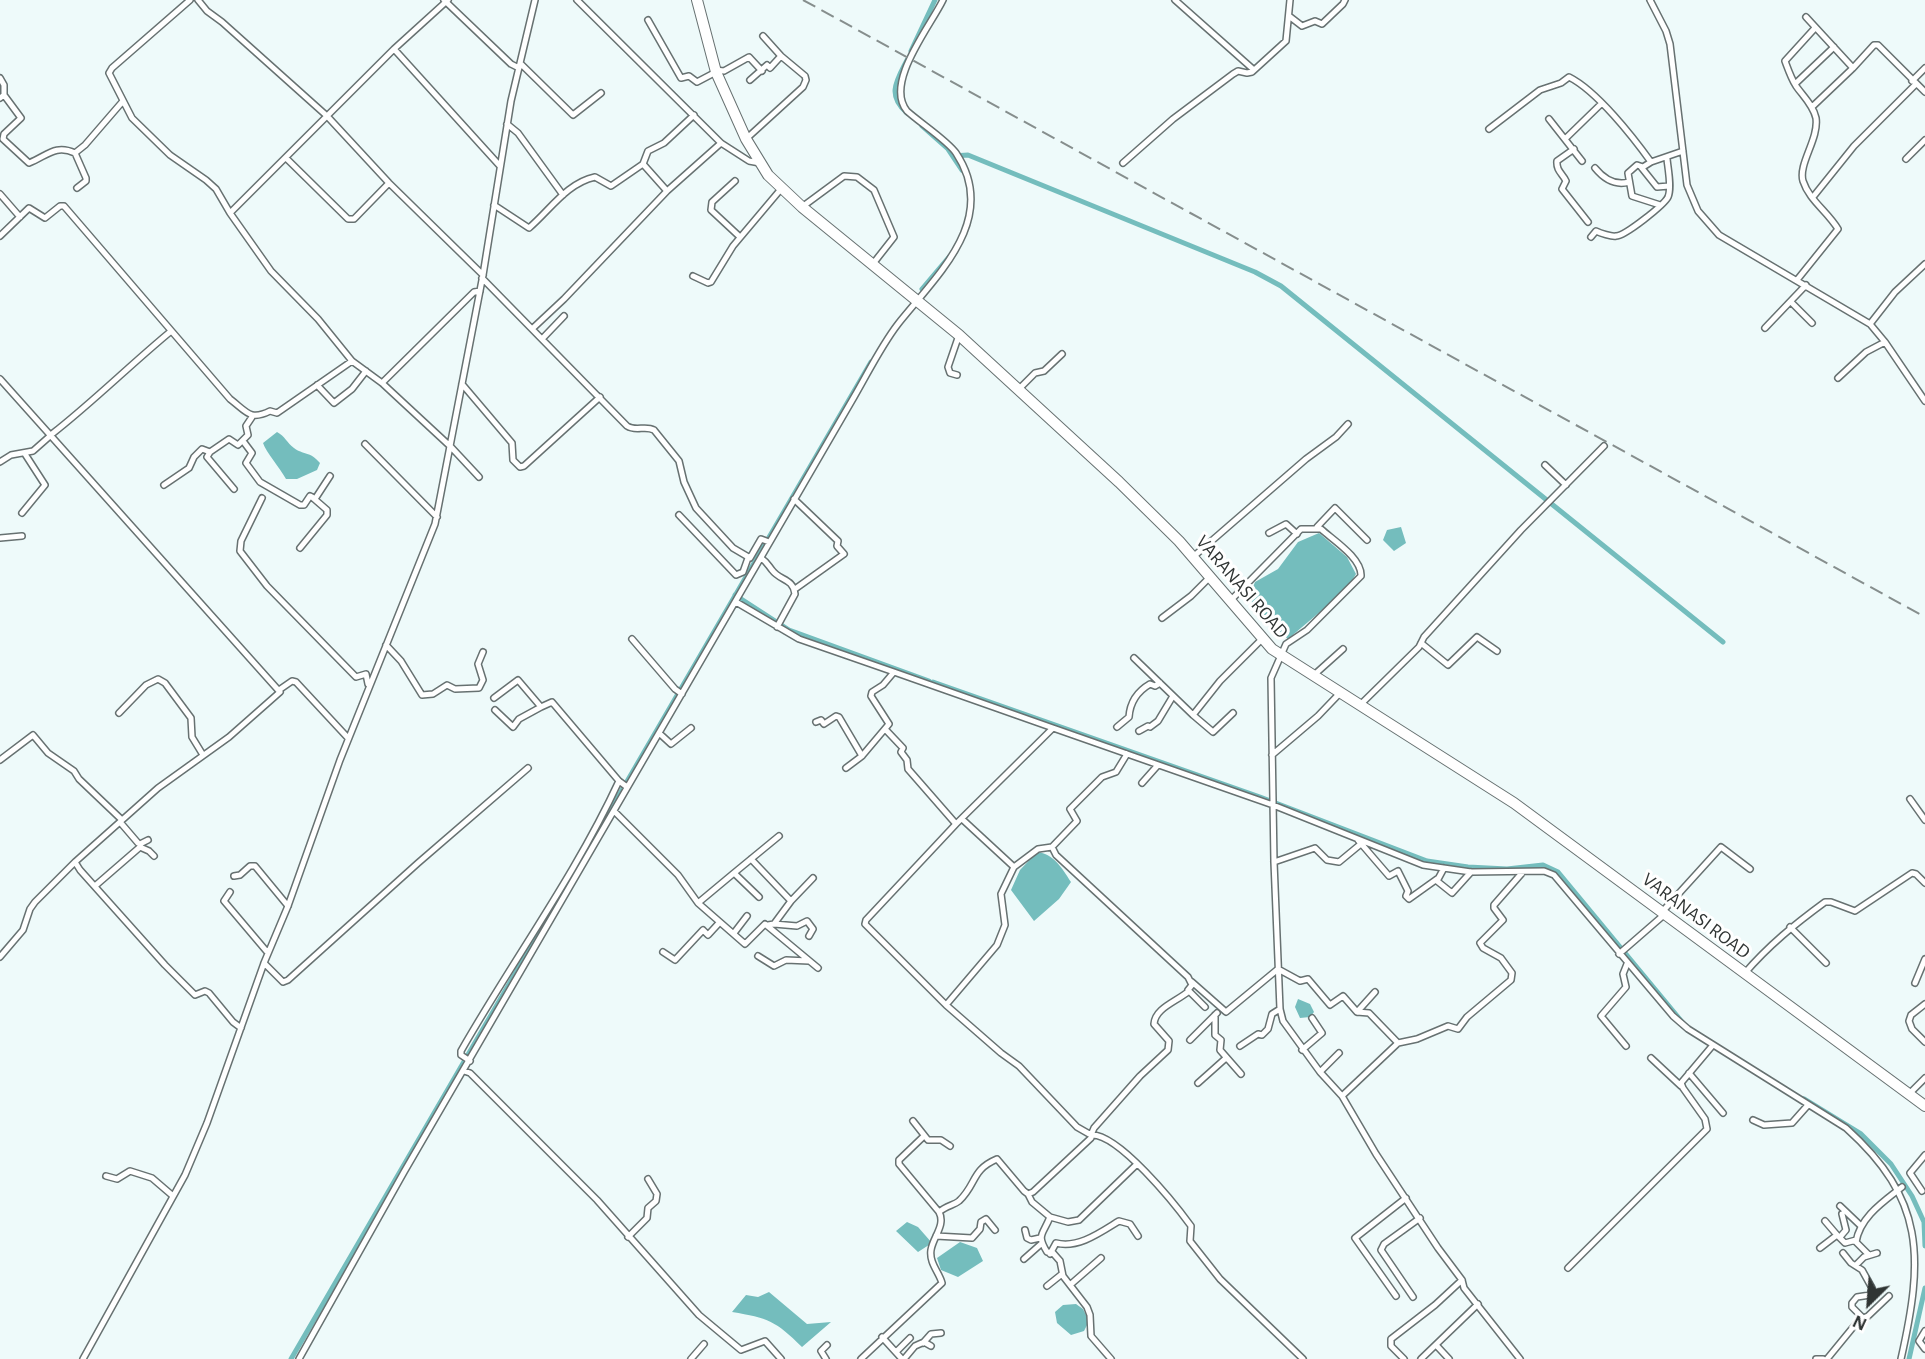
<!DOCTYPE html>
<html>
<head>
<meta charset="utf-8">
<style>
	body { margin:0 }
	#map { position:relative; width:1925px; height:1359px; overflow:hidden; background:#eefafa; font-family:"Alegreya Sans",sans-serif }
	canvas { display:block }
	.north { position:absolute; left:1834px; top:1268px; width:70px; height:70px; -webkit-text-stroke:5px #fff; paint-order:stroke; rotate:205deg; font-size:19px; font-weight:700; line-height:28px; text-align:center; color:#303534 }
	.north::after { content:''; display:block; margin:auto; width:24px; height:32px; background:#303534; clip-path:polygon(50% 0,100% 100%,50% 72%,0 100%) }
</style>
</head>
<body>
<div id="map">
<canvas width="1925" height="1359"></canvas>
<div class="north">N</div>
</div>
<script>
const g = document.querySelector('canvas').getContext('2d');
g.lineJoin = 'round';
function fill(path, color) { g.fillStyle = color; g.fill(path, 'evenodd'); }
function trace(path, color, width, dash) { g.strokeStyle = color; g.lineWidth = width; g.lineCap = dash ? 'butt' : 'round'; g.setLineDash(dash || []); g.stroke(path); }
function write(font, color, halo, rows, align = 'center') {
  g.font = font + ' "Alegreya Sans",sans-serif'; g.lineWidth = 6; g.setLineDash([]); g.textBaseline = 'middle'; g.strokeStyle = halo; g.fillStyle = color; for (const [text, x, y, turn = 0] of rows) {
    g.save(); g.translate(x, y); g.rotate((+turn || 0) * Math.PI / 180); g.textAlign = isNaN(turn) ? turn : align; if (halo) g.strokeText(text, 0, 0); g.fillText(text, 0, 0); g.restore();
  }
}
const water = new Path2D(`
	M277 432C285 436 287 443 294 448 303 455 310 451 320 463L317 470 297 479H286C280 468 266 452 263 443Z
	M1401 527 1406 543 1394 551 1383 540 1387 530Z
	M1319 533 1347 557 1356 574 1347 589 1288 639 1260 616 1249 597 1255 582 1278 569 1298 542Z
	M1037 852C1054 854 1062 868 1071 882L1059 899 1034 921 1011 890 1020 870Z
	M1298 999 1310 1004 1314 1012 1310 1017 1300 1018 1295 1007Z
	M907 1222 918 1227 932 1243 918 1252 896 1231Z
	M960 1242 977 1248 983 1261 958 1277 941 1270 937 1258Z
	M769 1292 807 1324 831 1322 802 1347C776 1321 768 1318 732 1312L746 1295 758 1297Z
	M1076 1304 1083 1309 1089 1321 1084 1331 1071 1335 1057 1323 1055 1312 1063 1305Z`);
const canal = new Path2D(`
	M911 51 935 0
	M907 113C886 95 897 80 907 60
	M922 126 948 149 962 170
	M953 156 968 155 1255 272 1281 286 1723 642
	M922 289 949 257
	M735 595 789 630 929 681
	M933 682 1260 797 1427 861 1468 867 1507 869 1543 865 1558 872 1683 1023
	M1804 1099 1861 1134 1891 1164 1912 1196 1924 1222 1925 1246
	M291 1359 871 362
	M1909 1359 1925 1288`);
const minor = new Path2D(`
	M190 0 112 68 109 73 132 118 170 155 206 180 216 189 230 213 394 49 448 0
	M198 0 207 11 222 22 327 116 389 183 483 275
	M444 0 511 64 519 68
	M577 0 721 143 749 161 760 163
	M1175 0 1254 70
	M1650 0 1666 31 1670 44 1687 185 1698 211 1719 235 1870 324 1885 342 1925 401
	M1289 16 1302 26 1315 21 1322 24 1343 4 1345 0
	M1806 17 1853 68 1812 107
	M648 20 681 78 689 76 697 82 716 72
	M394 49 500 166
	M521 64 573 115 601 93
	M1853 68 1874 45H1878L1925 92
	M715 70 724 71 749 57 762 71
	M0 78 4 85V95
	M750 80 767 65 770 68 781 56
	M1912 81 1925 68
	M1795 84 1834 47
	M0 98 4 95 21 118 4 134 3 139 29 163C47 156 55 144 75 153L85 145 123 101
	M1549 119 1582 161
	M507 124 518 133 563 195
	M1489 129 1540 90 1561 83 1569 77C1597 91 1633 137 1651 162L1683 151
	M746 139 803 87 806 80 805 76 781 56 763 36
	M1565 139 1601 104
	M1574 149 1557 161C1556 171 1563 174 1566 181L1562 189 1588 222
	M75 153 86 178V181L77 188
	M287 159 348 219H354L389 183
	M1906 159 1925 140
	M1651 162 1643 167 1637 165 1628 173 1632 196 1660 205
	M1123 163 1173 119 1233 74 1238 71 1247 73 1252 72 1286 41 1290 0
	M643 164 648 151 664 143 694 115
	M1641 167 1657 187 1669 186
	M1595 168C1604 179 1615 186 1629 182
	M735 181 712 202 711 210 740 237
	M0 194 20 217
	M1813 197 1854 146 1916 84
	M494 205 529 228C550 210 567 183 595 177L611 186 643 164 667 191
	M802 207 844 176 857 177 874 190 894 237 872 265
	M230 213 271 271 318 319 352 361 382 383 451 447 479 477
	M0 236 29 208 45 218 60 206H64L230 399C247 412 250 421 270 411L277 413 352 361
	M1591 237 1596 231C1600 233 1612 237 1616 236 1625 236 1664 205 1668 197 1672 188 1668 169 1667 159
	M693 276 708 283 711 282 733 246 781 189
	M482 278 627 426C636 432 645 425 654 430L679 461 684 482 696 508 733 548 750 558 761 539 769 542
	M1797 280 1838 229C1828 212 1809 200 1803 181 1798 164 1819 139 1816 118 1813 105 1803 96 1796 86 1791 78 1788 69 1785 61L1815 28
	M1791 302 1812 323
	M1870 324 1895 292 1925 264
	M1765 328 1806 285
	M532 329 564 299 667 191 721 143
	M542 339 564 316
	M957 375 950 373 948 367 959 335
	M1838 378 1866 352 1885 342
	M0 379 280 692 229 737 158 788 75 862 80 870 165 965 195 995 205 991 209 993 233 1022 241 1028
	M382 383 474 292 480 291
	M462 384 512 443 513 460 520 467 524 466 600 397
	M317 385 334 403 352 389 366 371
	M1018 390 1035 373 1044 371 1062 354
	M52 434C93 402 130 365 170 332
	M243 441 252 453 246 463 260 482 300 505H304L310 496 315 499 330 476
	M365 444 437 517
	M210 452 207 457 234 489
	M0 462 11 455 33 451 50 436
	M1545 465 1566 485
	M164 485 189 468 194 457 202 449 210 452 229 439 238 445 248 435 246 426 252 417
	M262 498 241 541 240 551 267 586 356 677 366 674 368 684
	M794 499 838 541 837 546 844 554 795 589
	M22 513 45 485 25 454
	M679 515 736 575 743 572 748 558
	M1317 527 1335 508 1367 540
	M1269 533 1286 524 1297 534
	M0 538 22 536
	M300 548 327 515V510L312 497
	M1193 557 1306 459 1336 437 1348 424
	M761 558C767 562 768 565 772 570 780 581 793 578 795 594L777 627
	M1231 600 1301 529H1321C1333 540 1362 558 1361 576L1307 630 1286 644 1271 678 1274 862 1280 1009 1283 1021 1320 1072 1342 1096 1376 1154 1438 1248 1462 1280 1464 1288 1520 1359
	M736 602 799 639 894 672
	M1162 618 1191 596 1211 576
	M632 639 675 689 682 694
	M1421 643 1448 665 1477 637 1497 651
	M386 645 401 661 422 695 433 694 447 685 455 689 479 688 483 680 478 664 483 652
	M1134 658 1193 715 1220 681 1262 639
	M1314 675 1343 649
	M279 690 292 681 296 682 348 738
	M494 698 518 680 541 707 552 702 619 781 627 787
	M1360 705 1419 647 1424 637 1521 530 1604 446
	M495 710 513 727 519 719 541 707
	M119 713 146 685 158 679 165 683 191 718 192 737 203 755
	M1193 715 1213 732 1233 713
	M816 722 821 720 824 724 836 716 839 717 862 756
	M1117 727 1129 717C1130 702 1138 691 1150 684L1155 686 1160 683
	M885 729 903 748 901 752 907 760 908 769 956 824
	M1139 731 1148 726 1150 727 1158 721 1173 696
	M659 733 671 744 691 728
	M1127 754 1116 772 1102 777 1070 809 1077 821 1052 847 1056 855 1188 977 1192 985 1188 990 1189 991C1176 1002 1155 1008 1154 1024L1169 1041 1168 1050 1140 1076 1094 1128 1091 1135C1118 1133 1175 1204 1191 1226L1190 1241 1220 1279 1303 1359
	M1272 755 1318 716 1340 693
	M0 760 33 735 48 753 74 771 79 779 122 820
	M846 768 862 756 889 724 871 696 872 692 883 685 894 672 1053 728
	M1142 783 1158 765
	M1910 799 1925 820
	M614 811 678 875 698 903 745 944 765 924 818 968
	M962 819 1014 867 1038 849 1052 847
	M120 822 138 843 140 844 148 840
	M1358 840 1389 876 1398 871 1408 891 1406 896 1409 899 1437 879
	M751 859 791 901
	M1274 862 1315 848 1327 860 1339 862 1362 843
	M1444 868 1437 881 1452 893 1471 872
	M734 873 779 836
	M234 876 240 875 250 866H255L288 906
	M95 886 140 847 149 851 154 856
	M230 892 224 901 268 953
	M698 903 734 873 759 897
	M1662 912 1721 847 1750 869
	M774 924 797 926 807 921 813 929 809 936
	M768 925 774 924 791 901 813 878
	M1790 927 1826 963
	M734 933 747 916
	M663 952 675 960 703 930 708 935 719 923
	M1619 954 1665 914
	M758 956 774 966 786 960 809 961
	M0 957 23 930 30 909 35 902 75 862
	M264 963 283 982 288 980 418 863 528 768
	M1744 974C1769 945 1795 924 1825 902H1831L1855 911 1912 873 1916 874 1925 883
	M1192 982 1226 1012 1278 969 1300 981 1308 979 1330 1005 1343 996 1357 1012 1369 1013 1398 1043
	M1915 983 1925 959
	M1189 991 1205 1007
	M1925 1004 1911 1015 1909 1021 1912 1029 1925 1042
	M946 1005 997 945 1005 925 1001 894 1014 867
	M1357 1012 1375 992
	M1215 1015V1035L1221 1040 1220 1050 1241 1074
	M1190 1040 1217 1013
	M1240 1046 1258 1034 1262 1035 1268 1029 1272 1014 1280 1009
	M1626 1046 1601 1016 1626 987 1623 974 1627 964
	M1302 1050 1322 1033 1312 1018
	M1651 1058 1681 1086
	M470 1061 461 1055V1051C513 960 575 876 619 781
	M464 1071 470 1073 597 1200 699 1315 741 1350 765 1341 781 1359
	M1320 1072 1339 1053
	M1689 1073 1723 1113
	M1198 1083 1226 1058
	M1909 1094 1925 1078
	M1342 1096 1398 1043 1417 1039 1448 1026 1458 1029 1467 1017 1511 980 1512 973 1501 958 1483 948 1480 943 1503 920 1494 908V905L1522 873
	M1753 1120 1764 1125 1792 1123 1808 1105
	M913 1121 928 1140H941L950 1146
	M924 1136 899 1160V1164L939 1212C946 1206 954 1205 959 1201 977 1184 971 1170 997 1159L1024 1191 1028 1194 1033 1192 1091 1138V1135L1077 1127 1019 1066 1001 1053 946 1005 865 924 866 920 956 824 1053 728 1273 805 1423 865 1471 872 1544 871 1554 875 1673 1016 1688 1029 1846 1128C1925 1199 1924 1257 1901 1359
	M106 1176 117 1179 130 1171 152 1178 173 1196
	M1922 1191 1910 1173 1925 1155
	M1028 1194 1032 1202 1050 1217C1043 1235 1036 1234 1047 1252L1053 1253 1060 1261 1063 1276 1087 1307 1090 1315 1091 1336 1111 1359
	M1840 1206 1861 1226
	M1050 1217 1068 1222 1079 1220 1136 1165
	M1825 1221 1837 1235
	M1025 1230 1027 1238 1031 1240 1040 1238
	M936 1236 972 1238 980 1229 981 1222 986 1219 995 1230
	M628 1237 647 1218 648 1208 656 1201 657 1194 648 1179
	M1840 1237 1846 1230 1842 1214
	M1820 1248 1837 1235 1845 1243 1856 1240
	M1843 1253 1851 1263 1862 1270 1872 1288 1870 1295 1857 1297 1852 1303V1307L1863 1318
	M1050 1254 1056 1243C1078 1249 1101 1232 1119 1221L1130 1224 1138 1236
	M1869 1255 1856 1242C1860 1217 1883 1202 1902 1187
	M1024 1259 1041 1244
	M1856 1265 1864 1257 1877 1253
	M1568 1268 1707 1129 1705 1119 1683 1088 1681 1083 1713 1045
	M1070 1285 1101 1258
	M1047 1286 1062 1274
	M1396 1296 1355 1238 1406 1198
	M1413 1297 1381 1250 1384 1244 1420 1218
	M1925 1331 1919 1341 1925 1349
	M882 1337 902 1359
	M923 1343 931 1334 941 1333
	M1436 1345 1449 1359
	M896 1352 910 1338
	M83 1359 185 1175 207 1123 264 963 288 906 340 760 435 524 483 275 511 101 535 0
	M299 1359 404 1172 854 397C868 373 881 346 898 324 937 275 1000 219 956 153 948 141 919 122 907 111 884 83 930 27 943 0
	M691 1359 704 1344
	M826 1359 821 1351 827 1345
	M861 1359 942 1283C939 1272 929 1263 931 1250 933 1237 946 1225 939 1212
	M904 1359 915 1346 924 1342 931 1346
	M1404 1359 1391 1346V1339L1435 1305 1462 1280
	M1421 1359 1478 1304
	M1816 1359H1823
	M1827 1359 1859 1320 1868 1316 1889 1296`);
const trunk = new Path2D(`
	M697 0 716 72 746 139 768 175 802 207 959 335 1119 482 1179 541 1272 649 1514 803 1925 1106`);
const rail = new Path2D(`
	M803 0 1925 617`);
const streetNames = [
	["VARANASI ROAD",1242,587,49],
	["VARANASI ROAD",1696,916,37]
];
fill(water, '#74bdbd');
trace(canal, '#74bdbd', 5);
trace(minor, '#677171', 8);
trace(trunk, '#677171', 12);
trace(minor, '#fff', 5);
trace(trunk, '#fff', 10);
trace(rail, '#868e8d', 2, [14, 7]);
write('19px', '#303534', '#fff', streetNames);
</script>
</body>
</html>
